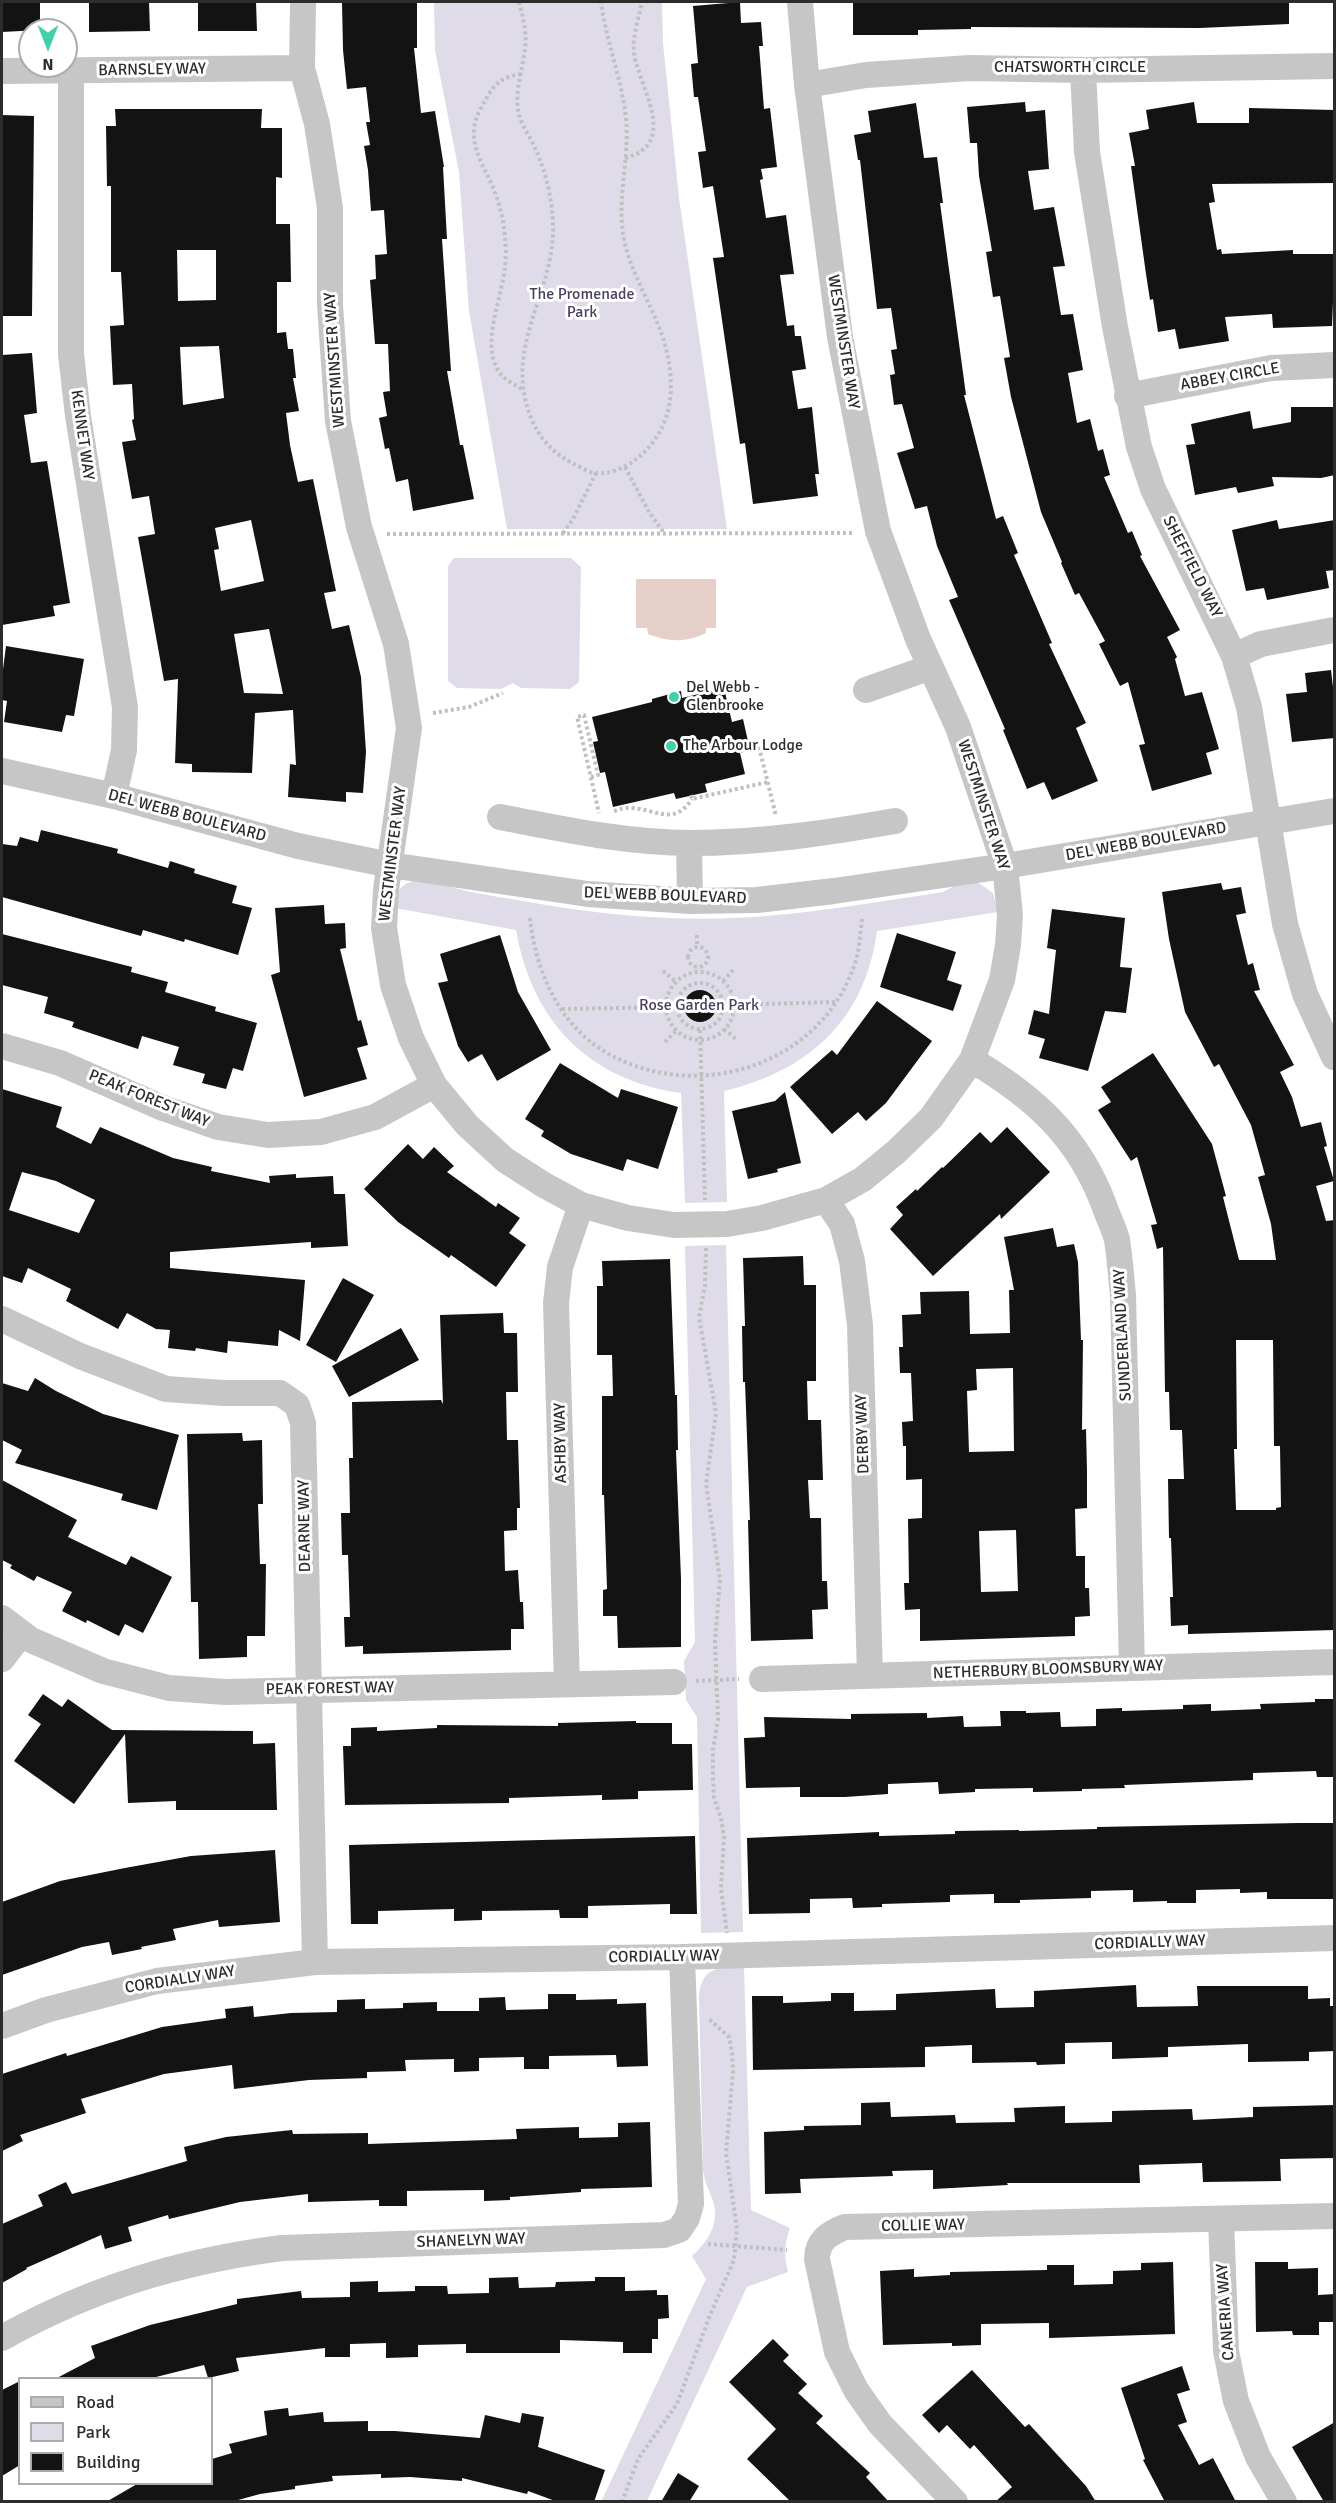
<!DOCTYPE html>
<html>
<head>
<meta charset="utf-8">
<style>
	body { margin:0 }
	#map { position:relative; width:1336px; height:2503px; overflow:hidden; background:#fff; font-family:Signika,sans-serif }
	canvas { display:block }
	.frame { position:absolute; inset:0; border:3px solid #2c2c2c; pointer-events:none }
	.legend { position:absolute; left:18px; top:2377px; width:195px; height:108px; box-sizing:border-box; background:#fff; border:2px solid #ababab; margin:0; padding:8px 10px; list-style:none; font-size:18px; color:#2c2c2c }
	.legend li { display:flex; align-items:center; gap:12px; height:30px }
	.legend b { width:30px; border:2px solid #ababab }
	.north { position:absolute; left:18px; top:18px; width:60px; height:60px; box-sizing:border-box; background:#fff; border:2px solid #ababab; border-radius:50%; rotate:180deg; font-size:16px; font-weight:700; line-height:24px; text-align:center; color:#2c2c2c }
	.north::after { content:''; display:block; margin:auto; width:21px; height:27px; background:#43cfa9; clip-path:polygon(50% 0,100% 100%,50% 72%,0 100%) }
</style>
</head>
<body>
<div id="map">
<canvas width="1336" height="2503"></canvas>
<div class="frame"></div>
<ul class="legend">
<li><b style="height:8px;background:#c6c6c6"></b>Road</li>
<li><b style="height:16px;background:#dfdbe8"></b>Park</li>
<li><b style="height:16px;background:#131313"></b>Building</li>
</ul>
<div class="north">N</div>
</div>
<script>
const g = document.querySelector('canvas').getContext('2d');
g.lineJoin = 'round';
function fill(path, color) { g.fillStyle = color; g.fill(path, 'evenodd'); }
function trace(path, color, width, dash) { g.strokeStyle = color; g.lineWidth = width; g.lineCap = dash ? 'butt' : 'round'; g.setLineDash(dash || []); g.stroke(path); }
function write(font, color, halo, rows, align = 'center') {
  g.font = font + ' Signika,sans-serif'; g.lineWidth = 6; g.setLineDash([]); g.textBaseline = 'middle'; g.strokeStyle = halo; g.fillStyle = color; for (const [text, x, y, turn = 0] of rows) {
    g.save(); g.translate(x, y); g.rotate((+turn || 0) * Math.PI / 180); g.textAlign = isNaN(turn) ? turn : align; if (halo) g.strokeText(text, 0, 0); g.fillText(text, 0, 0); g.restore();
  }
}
const green = new Path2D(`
	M434 2H662L663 43 679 198 727 529H507L469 311 459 172 435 50Z
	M454 558H571L581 567 579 682 570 689 521 688 513 683 501 689 457 688 448 681V566Z
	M427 879C460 892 494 896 529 902 607 916 687 923 766 916 825 911 884 901 943 892L956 885 976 881 993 893 998 912 877 931C865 1020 809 1071 724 1091L727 1202 685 1203 681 1093C588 1080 532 1021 516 930L395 908C396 885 406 881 427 879Z
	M726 1245 743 1932 701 1933 697 1717 686 1700 684 1661 695 1642 685 1246Z
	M744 1967 751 2210 790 2228C784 2244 784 2256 788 2272L747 2287 647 2501 601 2502 706 2279 692 2256C708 2242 720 2223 713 2201 709 2190 704 2181 703 2169L699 1995C703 1965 719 1968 744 1967Z`);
const water = new Path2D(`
	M636 579H716V628H706V633C685 643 669 642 648 634L647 628H636Z`);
const building = new Path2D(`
	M2 2H40V30L2 32Z
	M89 2H149L150 31 89 32Z
	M198 2H256L257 31H198Z
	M342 2H417V48H414L421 113 435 111 444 167H443L447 239H442L451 371H447L460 445H463L474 499 413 511 408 479 396 482 389 448 385 449 379 418 387 416 383 392 390 391 388 344H375L370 280 376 279 375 255 387 254 384 210 371 211 368 170 364 146 370 145 366 122H370L366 87 347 89 343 50Z
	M740 2 741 23 761 22 763 46H759L764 109 770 108 777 167 761 169 763 179 760 180 766 218 786 215 794 274 780 275 787 326 794 325 795 336H801L806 369 792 371 798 409 812 407 819 474H815L818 496 753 504 745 443 740 444 713 258 724 257 713 186 703 188 698 152 706 151 698 97H694L691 64 698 63 693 6Z
	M853 2H1289V24L1200 28 971 27V29L918 30V35H853Z
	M1025 102 1026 112 1045 110 1049 169 1028 171 1034 210 1054 207 1065 266 1053 267 1061 315 1073 314 1083 370 1068 373 1077 423 1090 419 1098 451 1103 449 1110 475 1104 477 1128 533 1132 531 1142 555 1140 556 1180 630 1167 637 1177 657 1175 659 1185 696 1202 692 1219 749 1206 753 1212 774 1152 791 1139 745 1145 744 1128 682 1120 686 1099 644 1105 641 1079 593 1075 595 1061 563 1062 562 1041 512 1011 397 1004 358 1010 357 1000 296 993 297 986 252 992 251 979 176 977 143H970L967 107Z
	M1194 102 1197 123H1249V108L1335 110V183L1212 184 1215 202 1209 203 1217 250 1221 249 1222 254 1293 250V254H1335L1332 326 1273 328 1272 314 1225 317 1229 341 1179 349 1175 329 1158 332 1153 299 1150 300 1146 274 1131 166H1135L1129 133 1149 129 1146 110Z
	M916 103 924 158 937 157 943 203H940L966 395H964L996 519 1003 516 1018 553 1014 555 1052 643 1049 644 1086 723 1076 728 1098 781 1052 800 1044 782 1027 789 1003 730 1005 729 949 600 958 597 937 546 927 506 915 509 897 453 914 448 902 404 894 405 890 375 895 374 891 350 897 349 891 308 877 309 860 160H858L854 135 871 132 868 111Z
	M115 109H262L261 128H282V178L276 177V224H290L291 282H277V333L286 332 288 349H293L296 378H293L299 411 286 413 290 445 298 482 313 479 336 591 324 593 332 629 349 625 361 677 366 752 363 793 346 792V802L288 797 290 764 296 765 293 710 255 713 252 773 192 772V764L175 763 178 679 164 681 138 537 155 534 149 496 132 499 122 442 136 440 132 420 134 419 132 384 113 385 110 326 124 325 121 272H111V186H107L106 126H116ZM177 250H216V300L178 301ZM219 346 224 398 183 405 180 347ZM251 520 264 581 221 591 214 550 219 549 215 528ZM269 629 283 694 244 693 234 634Z
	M2 115 34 116 32 316H2Z
	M32 353 37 413 24 415 31 463 47 461 70 603 53 606 55 616 2 625V355Z
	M1291 407H1335V475L1321 478 1272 477 1274 486 1238 493 1236 487 1195 495 1186 445 1195 444 1191 424 1250 411 1253 429 1291 422Z
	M1277 520 1279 529 1335 520V570L1326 571 1329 588 1267 600 1264 588 1246 591 1232 530Z
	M6 646 84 659 74 716 66 715 62 732 4 722 7 701 2 700V677Z
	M1331 670 1335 704V738L1292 742 1286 694 1307 692 1305 673Z
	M724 688 732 722 743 719 750 750 740 753 745 774 705 784 707 792 676 799 674 793 613 807 605 772 600 773 593 742 598 741 592 717 652 702V699L681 691 682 698Z
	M41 830 118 849 117 853 168 868 170 861 195 869 194 873 237 886 232 903 252 908 238 955 185 939 184 942 143 930 141 936 2 897V844L17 846 20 837 38 842Z
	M1221 883 1223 890 1241 887 1246 913 1236 915 1248 965 1253 963 1260 990 1254 991 1294 1065 1280 1072 1292 1097 1301 1127 1321 1122 1327 1146 1324 1147 1334 1181 1316 1186 1326 1221 1335 1220V1630L1188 1634V1625L1171 1626 1170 1597H1173L1171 1538H1169L1168 1479H1184L1182 1430H1170L1169 1392H1165L1163 1247 1157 1249 1151 1225 1157 1224 1137 1157 1131 1161 1098 1110 1111 1102 1101 1087 1153 1053 1212 1144 1226 1196 1223 1197 1239 1260H1276L1271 1224 1258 1177 1265 1175 1251 1125 1219 1064 1214 1067 1185 1012 1169 939 1162 892ZM1236 1340H1273L1274 1446H1280L1281 1507 1276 1508V1510H1236L1234 1449H1237Z
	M324 905 325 924 345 923 346 948 340 949 358 1021 361 1020 368 1045 357 1048 367 1079 304 1097 271 975 280 972 275 908Z
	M1052 909 1125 918 1120 967 1132 968 1126 1013 1105 1011 1088 1071 1039 1058 1045 1039 1028 1034 1034 1010 1049 1014 1056 950 1047 948Z
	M897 933 956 952 947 980 962 985 953 1011 880 987Z
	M2 934 132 967 131 972 168 982 165 992 216 1007 215 1011 257 1023 243 1071 233 1068 226 1089 202 1083 205 1074 173 1065 179 1047 142 1036 138 1049 72 1027 74 1022 44 1013 48 997 2 985Z
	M500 935 518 992 551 1050 497 1081 482 1054 468 1062 458 1046 438 983 448 981 440 954Z
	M684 1006a16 16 0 1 1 32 0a16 16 0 1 1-32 0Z
	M877 1001 932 1041 886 1103 866 1121 858 1112 832 1134 790 1087 832 1050 837 1055Z
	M560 1063 618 1098 621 1089 678 1107 658 1169 627 1159 623 1171 571 1154 541 1136 544 1131 525 1119Z
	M2 1089 62 1107 56 1127 91 1144 100 1127 173 1158 212 1167 211 1171 270 1183 269 1176 296 1174V1178L333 1176 334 1194H345L348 1246 311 1248V1242L170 1252V1268L305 1280 300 1341 279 1330 278 1346 228 1341 227 1353 196 1348 195 1351 168 1348 170 1330 156 1329 127 1313 118 1329 66 1301 71 1289 28 1268 22 1283 2 1276ZM22 1172 56 1181 95 1200 79 1233 9 1210Z
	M785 1092 801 1163 777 1169 778 1172 748 1179 732 1111 775 1101Z
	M1007 1127 1050 1172 1001 1219 1000 1214 933 1276 890 1229 903 1215 896 1207 916 1189 917 1191 942 1167 943 1168 980 1132 991 1143Z
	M408 1144 423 1159 434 1147 454 1166 447 1172 496 1207 498 1203 520 1218 509 1233 526 1245 496 1287 451 1255 449 1258 398 1222 364 1189Z
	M1053 1228 1057 1247 1074 1244 1078 1262 1081 1340H1083L1082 1430 1086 1429 1087 1471V1508L1075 1509 1076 1556H1085V1588H1089L1090 1616 1075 1617V1636L920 1641V1609L905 1610 904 1583H909L908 1519 922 1518V1479L906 1480V1446H903L902 1422 913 1421 911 1373H900L899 1347H903L902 1315 921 1314 920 1292 969 1291 970 1334 1010 1333 1009 1290H1014L1004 1237ZM1013 1368 1014 1451 969 1452 967 1391 977 1390 976 1369ZM1016 1530 1018 1591 981 1592 979 1531Z
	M803 1256 804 1285H816V1381H807L808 1420H821L823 1480H808L810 1518H821L822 1581H827L828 1609 812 1610 813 1639 751 1641 748 1520H750L745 1382H743L742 1326H745L743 1258Z
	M670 1259 675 1395H677L678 1450H676L681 1579V1647L618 1648 617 1616H603V1590L607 1589 604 1495H602V1396H613L612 1355H597V1286H603L602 1261Z
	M343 1278 374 1295 336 1362 306 1345Z
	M503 1313 504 1333H517L518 1392H506L507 1440H518L520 1508H517V1530L504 1531 505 1571 518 1570 520 1602H523L524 1629H511V1650L363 1654V1646L345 1647 344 1617H350L348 1555H342L341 1513H350L349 1458H353L352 1402 441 1400 443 1404 440 1315Z
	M401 1328 419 1360 349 1397 332 1366Z
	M35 1378 56 1391 103 1414 179 1435 157 1510 121 1500 123 1494 15 1463 22 1450 2 1440V1383L28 1391Z
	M242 1433 243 1441 262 1440 263 1504H258L260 1564H266L265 1636H247V1657L199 1659 198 1602H191L187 1434Z
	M2 1480 77 1520 68 1537 126 1565 131 1556 172 1577 143 1633 125 1624 119 1636 87 1620 86 1623 62 1611 72 1592 37 1576 34 1581 10 1568 12 1565 2 1560Z
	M43 1694 62 1707 68 1699 112 1730 253 1731V1744L275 1743 277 1810H176V1801L128 1803 125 1734 74 1804 14 1761 41 1724 28 1715Z
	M1315 1699H1335V1777H1317L1316 1771 1253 1773V1780L1124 1785 1125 1788 1082 1789V1791L1033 1792V1788L975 1789V1792L939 1794 938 1782 888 1784V1794L845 1797H800V1787L746 1788 744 1738 765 1737 764 1717 851 1719V1714L927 1713V1718L963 1716 964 1727 1001 1726 1000 1711H1026V1713L1060 1712 1061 1727 1096 1726V1709L1122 1708V1711L1183 1709V1705L1211 1704V1711L1261 1709 1260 1704 1315 1702Z
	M636 1721V1723H672V1744H692L693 1790 638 1791V1799L602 1800V1795L509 1798V1803L345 1805 343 1746H351V1728L377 1727V1731L437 1728V1725L558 1726V1723Z
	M1299 1823H1335V1899H1267V1892L1240 1893V1889L1196 1890V1903H1167V1901L1133 1902V1890L1091 1891V1898L1020 1900V1903H994V1894L950 1895V1902L882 1904V1907L853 1908 852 1898 810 1899V1913L749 1914 747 1838 879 1832V1836L955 1834V1831L1019 1830V1831L1097 1829V1827Z
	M695 1836 697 1914H670V1904L588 1906V1918H560L559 1910 482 1911V1920L454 1921V1909L378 1911V1924H351L349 1845Z
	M275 1850 280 1922 219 1927 218 1920 173 1929 176 1940 141 1947 142 1949 112 1955 109 1942 82 1947 2 1975V1902L60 1881 125 1868 191 1856Z
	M1136 1985 1137 2007 1198 2006 1197 1986H1308V1999L1330 1998V2006H1335V2051L1309 2052V2061L1248 2062V2044L1168 2047V2057L1112 2059V2042L1065 2043V2064L1037 2065 1036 2062 972 2063V2045L925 2047V2067L753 2070 752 1996H783V2003L831 2001V1993H854V2011L896 2010V1994L995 1989 996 2008 1034 2007V1991Z
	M548 1994H576V2000L617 1999V2004L646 2003 648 2066 617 2067 616 2055 549 2056V2069H524V2057L479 2058V2071L454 2072V2059L405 2060 406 2071 367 2072V2078L309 2080 234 2089 232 2065 164 2074 81 2099 86 2113 20 2135 23 2141 2 2151V2074L66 2053 67 2056 162 2027 226 2018 225 2009 253 2006 254 2017 291 2013 337 2012V2000L365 1999V2009L403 2008V2003L437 2002V2011H479V1998L505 1997 506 2010 548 2009Z
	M890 2102 891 2117 955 2115 956 2123 1015 2122 1014 2108 1037 2107 1065 2106V2123L1112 2122V2111L1192 2109 1193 2120 1253 2117V2107L1335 2105V2158L1280 2159 1281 2181 1203 2182 1202 2163 1139 2165 1140 2183H1007L1008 2185 933 2189V2170L892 2171 893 2176 800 2179 801 2193 765 2194 764 2132 804 2130V2126L861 2125V2103Z
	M650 2122 652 2187 581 2189V2192L510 2197V2200L484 2201V2190L407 2191V2206H379V2200L308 2202V2194L240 2202 169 2219 168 2215 128 2227 132 2241 105 2249 101 2235 26 2268 27 2269 2 2283V2224L43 2206 38 2195 66 2182 72 2194 187 2161 184 2147 226 2137 292 2130 293 2134 368 2133V2144L517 2139 516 2129 579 2127V2138L618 2137V2123Z
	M1173 2262 1175 2334 1049 2338V2323L981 2324V2345L952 2346V2343L883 2345 880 2271 914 2269V2277L950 2275V2272L1047 2270V2265H1074V2285L1113 2284V2271L1141 2270V2263Z
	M1255 2262H1288V2269L1318 2268V2295L1335 2294V2322H1319V2335H1293L1292 2331 1256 2332Z
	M518 2277 519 2288 555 2287 556 2282 595 2281V2277H625V2291L657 2290V2295H668L669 2318 658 2319V2339H652V2353H623V2342L560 2340V2353H466V2344L418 2345V2357L386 2358V2343L350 2344V2357H325V2348L236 2358 239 2371 208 2378 204 2365 148 2379H55L95 2358 91 2346 150 2325 237 2304V2299L301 2291 302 2298 350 2297V2282L378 2281V2292L415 2291V2286H447L448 2294 489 2293V2278Z
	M773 2339 789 2355 783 2361 807 2384 798 2393 823 2416 816 2423 870 2473 866 2477 889 2502H791L747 2459 776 2429 729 2382Z
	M1182 2366 1190 2390 1177 2394 1187 2422 1178 2425 1199 2465 1213 2458 1236 2502H1165L1143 2460 1145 2459 1121 2388Z
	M972 2370 1025 2427 1029 2424 1086 2486 1096 2502H995L1012 2487 974 2445 970 2449 947 2425 939 2433 922 2415Z
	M20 2381V2465L2 2476V2390Z
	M288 2408 289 2416 323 2412 324 2422 368 2421V2431H395L480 2438 485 2415 520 2423 522 2413 544 2417 538 2447 605 2470 594 2502H558L528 2491 527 2494 462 2478V2481L410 2477 381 2478V2474L332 2476 333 2481 295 2486V2489L260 2494 231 2502H106L137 2484H212V2459L232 2453 229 2444 267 2435 264 2411Z
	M1335 2422V2502H1324L1292 2447Z
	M678 2473 699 2486 689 2502H661Z`);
const path = new Path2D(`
	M519 2C523 17 527 32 525 48 523 68 515 90 518 110 520 124 530 136 535 148 547 174 554 206 553 235 549 302 504 349 531 418 540 439 552 452 572 463 579 466 589 473 596 473 609 475 626 467 635 460 674 430 677 386 664 341 653 306 631 275 624 239 616 199 630 159 626 119 622 79 606 41 601 2
	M521 74C502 77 495 83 486 99 481 108 475 118 474 129 472 149 484 167 492 185 499 202 504 220 505 238 506 247 506 257 505 266 503 296 479 346 500 373 505 380 514 384 522 389
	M625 158C681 144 638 85 634 53 632 36 639 18 642 2
	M625 467 649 512 664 533
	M563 533 573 519 596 473
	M387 534 854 533
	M433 713 469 707 503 693
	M759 747 776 816
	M591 777 598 775 584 715 577 717 599 813
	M691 795 692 799 768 782
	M614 811C620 809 626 807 632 808 658 810 674 826 692 799
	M530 918C535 969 558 1022 602 1050 694 1107 824 1066 856 960 860 947 860 933 862 919
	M697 935V947
	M688 957a10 10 0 1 1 20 0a10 10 0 1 1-20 0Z
	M663 971 675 981
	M666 1006a34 34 0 1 1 68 0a34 34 0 1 1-68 0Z
	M723 981 733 970
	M677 1006a23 23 0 1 1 46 0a23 23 0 1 1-46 0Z
	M724 1005 837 1002
	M562 1009 677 1007
	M724 1029 736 1039
	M700 1030 705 1200
	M665 1042 677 1030
	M706 1248 705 1285 699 1317 716 1413 706 1484 720 1579 715 1641 718 1719 713 1750V1777L714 1798 721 1818 724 1837 721 1888 727 1933
	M696 1681 739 1679
	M708 2244 787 2250
	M622 2502 638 2459 677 2404 710 2315 734 2260 737 2229 726 2153 733 2071 732 2053 729 2037 708 2018`);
const minor = new Path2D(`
	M303 2 302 68 317 124 330 208V305L338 421 359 527 396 644 409 728 386 890 384 928 393 985 411 1038 434 1085 467 1125 505 1160 544 1185 581 1205 628 1218 674 1225 727 1224 762 1218 826 1200 863 1179 896 1152 931 1118 972 1060 1002 980 1008 945 1010 915 1005 866 958 727 918 639 878 531 840 337 807 85 800 2
	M1083 70 1087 152 1115 327 1139 447 1153 489 1234 656 1249 707 1285 924 1305 994 1334 1057
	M2 71 302 68
	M71 71V354L78 416 125 707 124 750 114 796
	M807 85 866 75 970 68 1083 70 1334 66
	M1127 396 1271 368 1334 365
	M1234 656 1261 644 1334 630
	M866 690 931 667
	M2 771 114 796 298 846 390 865 588 894 690 901 757 900 834 891 1005 866 1334 811
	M500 817C563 829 627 843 691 843 760 843 827 833 895 821
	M689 843 690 901
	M2 1046 60 1063 163 1108 218 1127 268 1135 321 1132 375 1117 434 1085
	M972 1060C1034 1097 1078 1136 1104 1205 1108 1217 1114 1228 1117 1240 1120 1258 1121 1277 1123 1295L1132 1668
	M826 1200 842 1224 852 1261 860 1325 870 1675
	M2 1319 80 1356 166 1389 224 1393H280L297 1405 303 1423 315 1962
	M2 1618 31 1640 103 1671 169 1688 226 1692 674 1682
	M2 1659 22 1633
	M762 1679 1334 1662
	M567 1684 556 1303 560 1267 581 1205
	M2 2026 46 2010 157 1981 315 1962 682 1957 1334 1938
	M1221 2220 1226 2351 1236 2401 1258 2457 1284 2502
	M2 2338C91 2288 181 2261 282 2248L664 2235 679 2230 687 2218 691 2204 682 1957
	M955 2502 880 2424 856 2390 837 2352 817 2259C817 2241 829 2233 845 2227L1334 2216`);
const markers = [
	[674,697,6,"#43cfa9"],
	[671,746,6,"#43cfa9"]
];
const streetNames = [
	["CHATSWORTH CIRCLE",1070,68],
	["BARNSLEY WAY",152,70,-1],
	["WESTMINSTER WAY",843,342,81],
	["WESTMINSTER WAY",335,360,-94],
	["ABBEY CIRCLE",1230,377,-10],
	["KENNET WAY",82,435,82],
	["SHEFFIELD WAY",1192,567,63],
	["WESTMINSTER WAY",983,805,72],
	["DEL WEBB BOULEVARD",187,816,15],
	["DEL WEBB BOULEVARD",1146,842,-10],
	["WESTMINSTER WAY",393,854,-83],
	["DEL WEBB BOULEVARD",665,896,2],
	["PEAK FOREST WAY",149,1099,22],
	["SUNDERLAND WAY",1123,1335,-93],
	["DERBY WAY",863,1434,-92],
	["ASHBY WAY",561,1443,-91],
	["DEARNE WAY",305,1526,-91],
	["NETHERBURY BLOOMSBURY WAY",1048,1670,-2],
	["PEAK FOREST WAY",330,1689,-1],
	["CORDIALLY WAY",1150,1943,-2],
	["CORDIALLY WAY",664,1957,-1],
	["CORDIALLY WAY",180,1980,-9],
	["COLLIE WAY",923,2226,-1],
	["SHANELYN WAY",471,2241,-2],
	["CANERIA WAY",1226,2312,-94]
];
const parkNames = [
	["The Promenade",582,295],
	["Park",582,313],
	["Rose Garden Park",699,1006]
];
const poiNames = [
	["Del Webb -",686,688],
	["Glenbrooke",686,706],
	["The Arbour Lodge",683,746]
];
fill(green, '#dfdbe8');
fill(water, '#e6cfc9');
fill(building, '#131313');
trace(path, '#c0c0c0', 4, [3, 3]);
trace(minor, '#c6c6c6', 26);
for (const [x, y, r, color] of markers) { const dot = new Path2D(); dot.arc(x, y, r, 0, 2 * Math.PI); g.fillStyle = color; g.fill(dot); trace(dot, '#fff', 2); }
write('16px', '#2c2c2c', '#fff', streetNames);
write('16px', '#4b3f62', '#fff', parkNames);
write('16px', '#2c2c2c', '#fff', poiNames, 'left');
</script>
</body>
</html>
